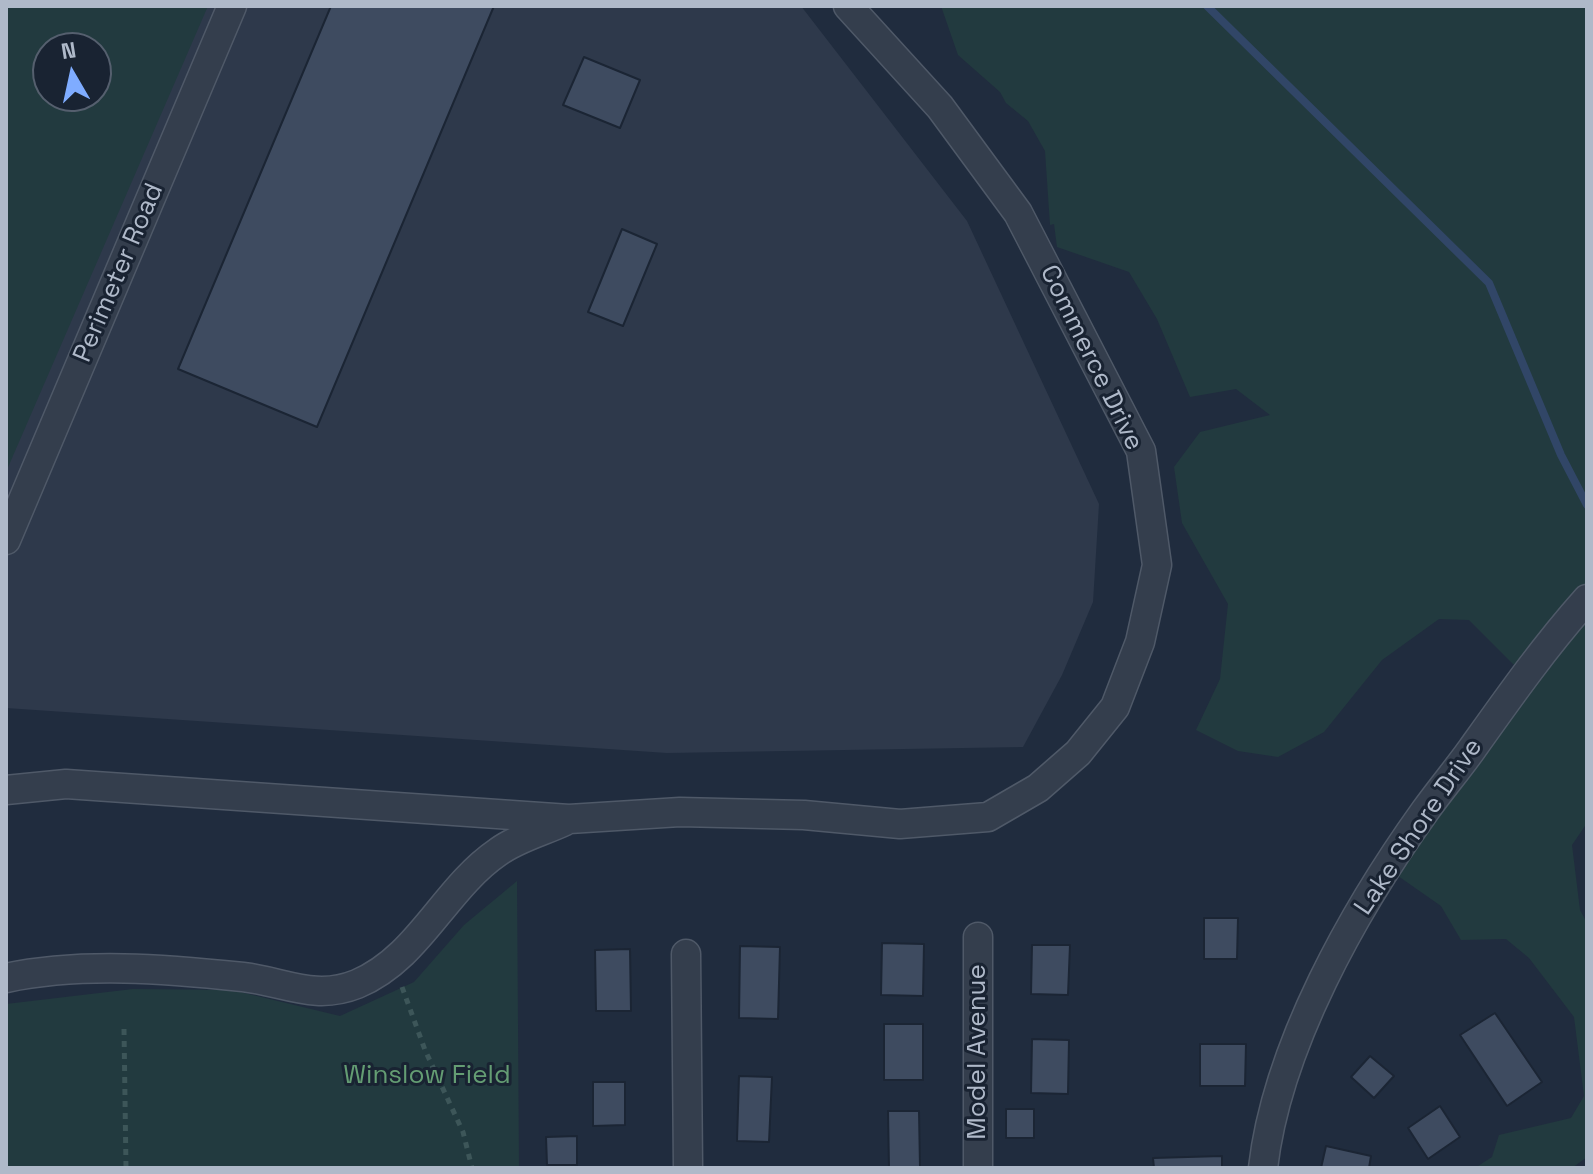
<!DOCTYPE html>
<html>
<head>
<meta charset="utf-8">
<style>
	body { margin:0 }
	#map { position:relative; width:1593px; height:1174px; overflow:hidden; background:#202c3e; font-family:"Space Grotesk",sans-serif }
	canvas { display:block }
	.frame { position:absolute; inset:0; border:8px solid #afb9c9; pointer-events:none }
	.north { position:absolute; left:32px; top:32px; width:80px; height:80px; box-sizing:border-box; background:#192332; border:2px solid #555f6e; border-radius:50%; rotate:351deg; font-size:22px; font-weight:700; line-height:32px; text-align:center; color:#afb9c9 }
	.north::after { content:''; display:block; margin:auto; width:28px; height:36px; background:#7facff; clip-path:polygon(50% 0,100% 100%,50% 72%,0 100%) }
</style>
</head>
<body>
<div id="map">
<canvas width="1593" height="1174"></canvas>
<div class="frame"></div>
<div class="north">N</div>
</div>
<script>
const g = document.querySelector('canvas').getContext('2d');
g.lineJoin = 'round';
function fill(path, color) { g.fillStyle = color; g.fill(path, 'evenodd'); }
function trace(path, color, width, dash) { g.strokeStyle = color; g.lineWidth = width; g.lineCap = dash ? 'butt' : 'round'; g.setLineDash(dash || []); g.stroke(path); }
function write(font, color, halo, rows, align = 'center') {
  g.font = font + ' "Space Grotesk",sans-serif'; g.lineWidth = 6; g.setLineDash([]); g.textBaseline = 'middle'; g.strokeStyle = halo; g.fillStyle = color; for (const [text, x, y, turn = 0] of rows) {
    g.save(); g.translate(x, y); g.rotate((+turn || 0) * Math.PI / 180); g.textAlign = isNaN(turn) ? turn : align; if (halo) g.strokeText(text, 0, 0); g.fillText(text, 0, 0); g.restore();
  }
}
const airport = new Path2D(`
	M6 6H801L967 221 1099 504 1093 602 1062 675 1023 747 667 753 6 708ZM48 48H96V96H48Z`);
const green = new Path2D(`
	M6 6H208L6 472ZM48 48H96V96H48Z
	M941 6H1587V823L1572 845 1580 910 1587 923V1157L1572 1168H1475L1492 1157 1499 1135 1571 1118 1584 1096 1574 1017 1529 958 1506 939 1461 940 1441 906 1388 869 1522 673 1469 620 1439 619 1382 660 1324 732 1278 757 1238 751 1196 730 1220 679 1228 604 1182 523 1174 467 1200 432 1270 415 1236 389 1190 397 1157 319 1129 272 1057 247 1054 224 1050 225 1045 151 1028 121 1006 103 1000 92 958 55Z
	M517 881 519 1168H6V1004L133 989 232 990 340 1016 414 982 464 925Z`);
const stream = new Path2D(`
	M1207 6 1489 283 1561 455 1587 505`);
const building = new Path2D(`
	M331 6H494L317 427 178 369Z
	M584 57 640 80 620 128 563 105Z
	M622 229 657 244 623 326 588 312Z
	M1204 918H1238L1237 959H1204Z
	M882 943 924 944 923 996 881 995Z
	M1032 945H1070L1068 995 1031 994Z
	M740 946 780 947 778 1019 739 1018Z
	M630 949 631 1011H596L595 950Z
	M1495 1013 1542 1082 1507 1106 1460 1035Z
	M884 1024H923V1080H884Z
	M1032 1039 1069 1040 1068 1094 1031 1093Z
	M1200 1044H1246L1245 1086H1200Z
	M1370 1056 1394 1076 1374 1098 1351 1077Z
	M739 1076 772 1077 769 1142 737 1141Z
	M593 1082H625V1125L593 1126Z
	M1440 1106 1460 1137 1428 1159 1408 1128Z
	M1006 1109H1034V1138H1006Z
	M888 1111H919L920 1167 889 1168Z
	M577 1136V1165H547L546 1137Z
	M1326 1146 1371 1156 1369 1168H1321Z
	M1222 1156V1168H1154L1153 1158Z`);
const path = new Path2D(`
	M402 987 425 1050 463 1132 472 1168
	M124 1029 126 1168`);
const minor = new Path2D(`
	M6 540 232 6
	M6 790 66 784 569 819 680 812 804 815 900 824 988 817 1038 788 1078 753 1115 707 1140 642 1157 565 1141 451 1018 213 940 107 848 6
	M686 954 688 1168
	M6 978C82 962 166 969 243 977 285 982 315 1001 357 984 419 958 444 889 498 852 517 838 544 831 565 821
	M978 1168V937
	M1263 1168C1277 1046 1354 910 1425 811 1440 790 1457 770 1472 749 1509 697 1545 646 1587 599`);
const streetNames = [
	["Perimeter Road",119,273,-67],
	["Commerce Drive",1091,358,64],
	["Lake Shore Drive",1419,827,-56],
	["Model Avenue",978,1052,-90]
];
const parkNames = [
	["Winslow Field",427,1076]
];
fill(airport, '#2e394b');
fill(green, '#223a3f');
trace(stream, '#314667', 8);
fill(building, '#3e4b60');
trace(building, '#1b2534', 2);
trace(minor, '#4f5968', 31);
trace(path, '#3d5659', 5, [6, 6]);
trace(minor, '#343e4d', 28);
write('26px', '#afb9c9', '#192332', streetNames);
write('26px', '#649d73', '#192332', parkNames);
</script>
</body>
</html>
